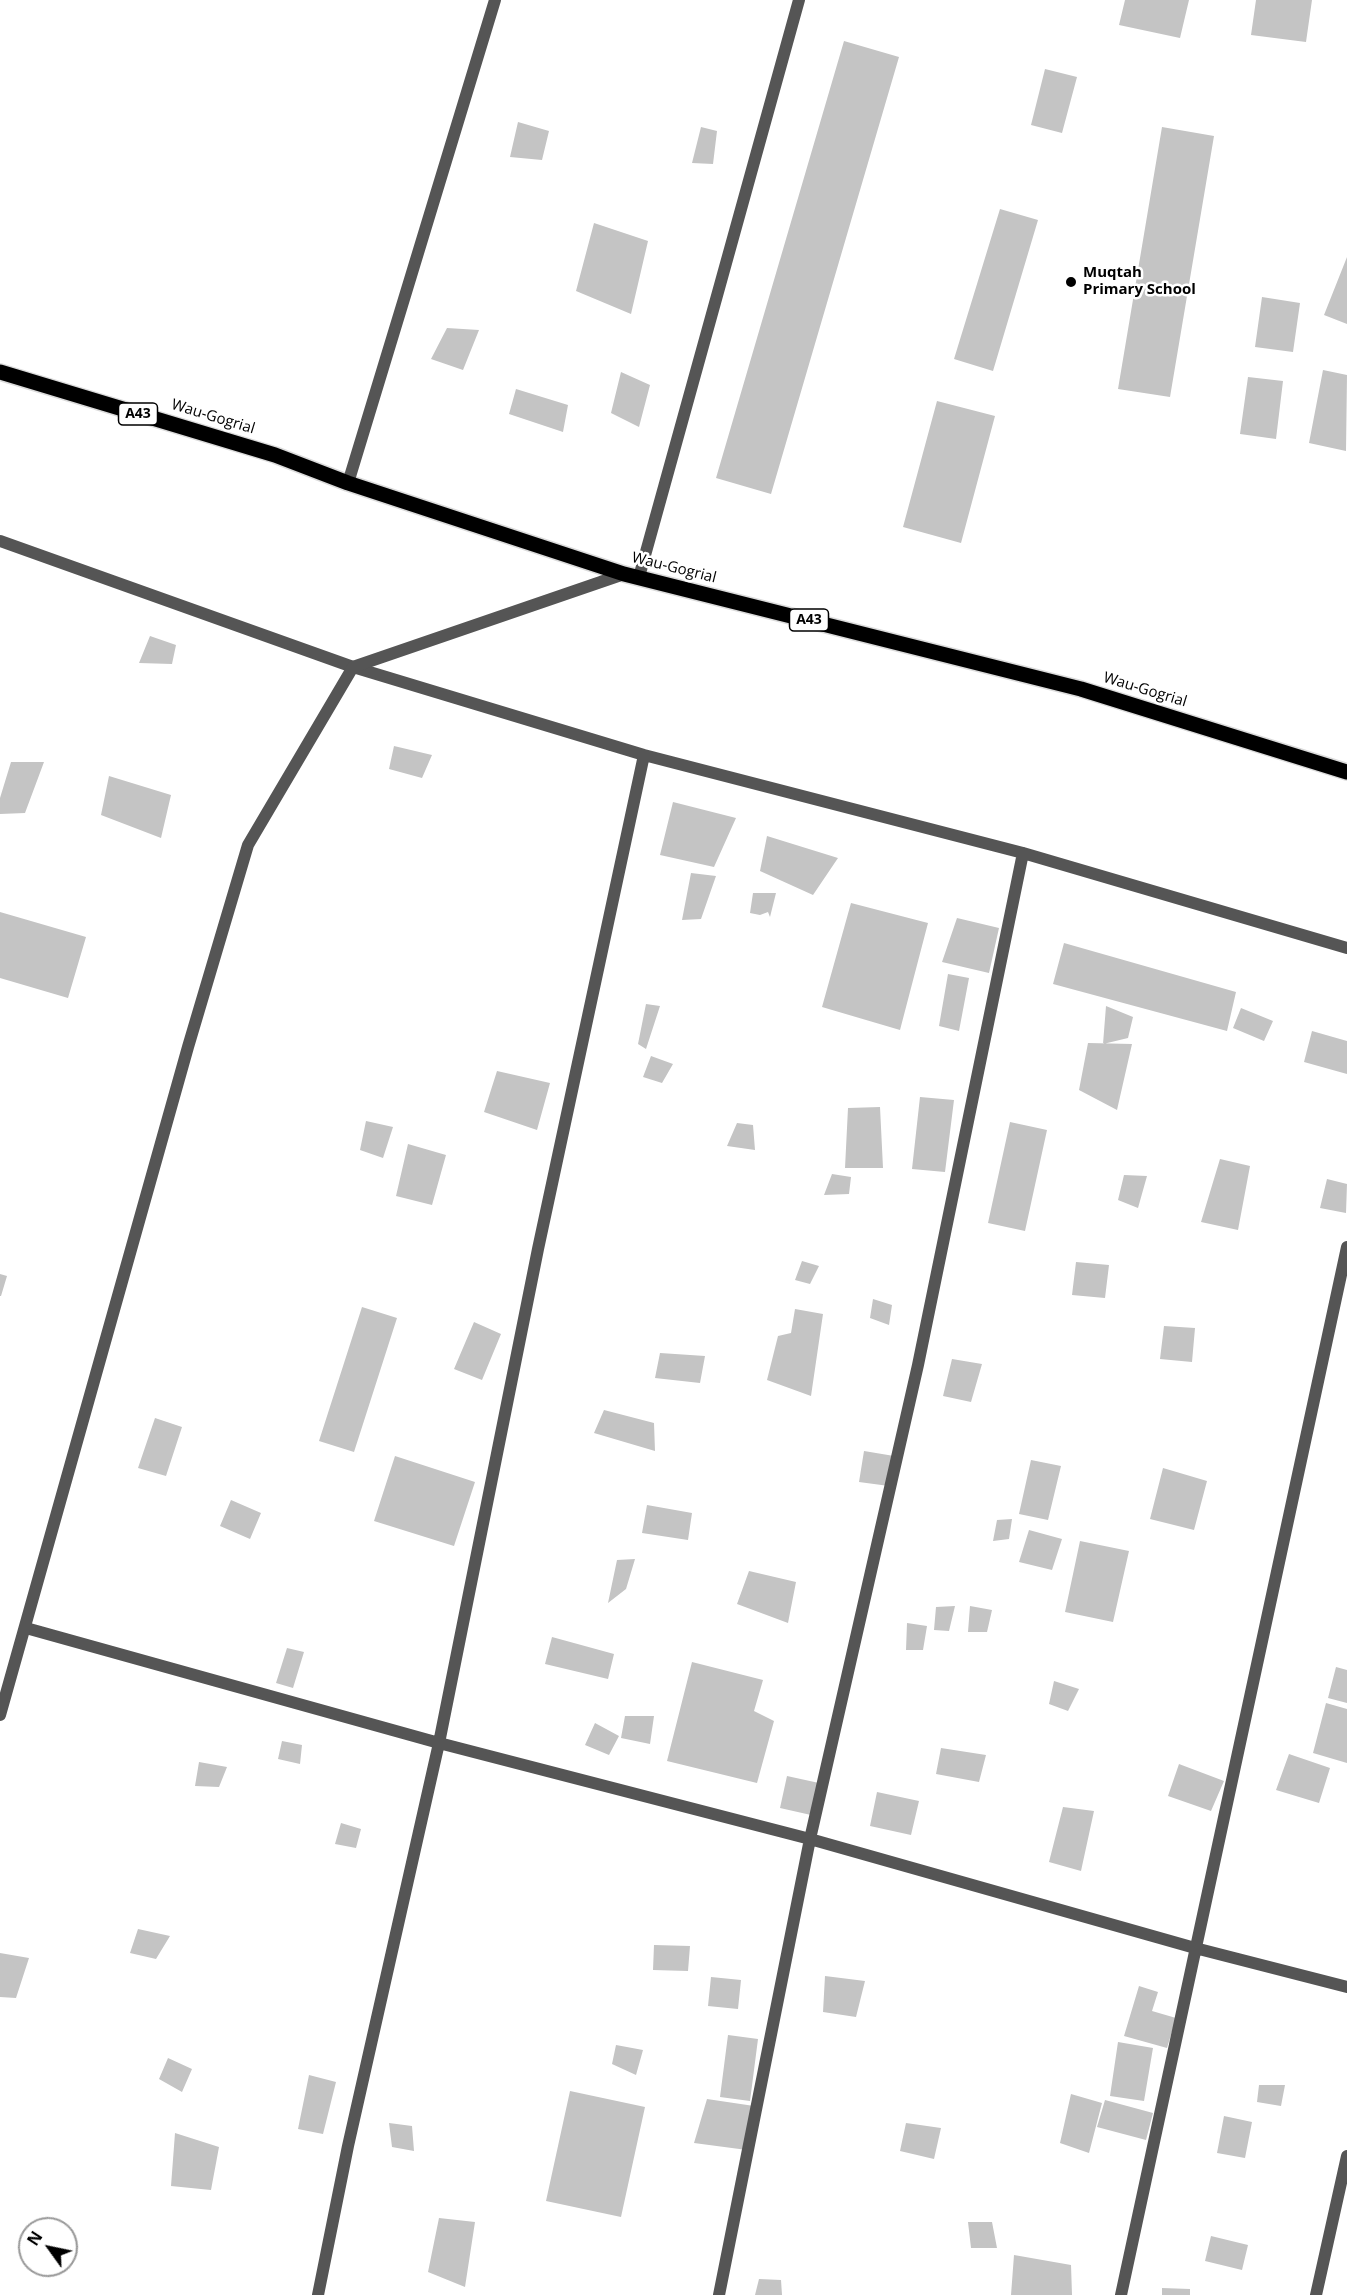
<!DOCTYPE html>
<html>
<head>
<meta charset="utf-8">
<style>
	body { margin:0 }
	#map { position:relative; width:1347px; height:2295px; overflow:hidden; background:#fff; font-family:"Open Sans",sans-serif }
	canvas { display:block }
	.north { position:absolute; left:18px; top:2217px; width:60px; height:60px; box-sizing:border-box; background:#fff; border:2px solid #999; border-radius:50%; rotate:303deg; font-size:16px; font-weight:700; line-height:24px; text-align:center; color:#000 }
	.north::after { content:''; display:block; margin:auto; width:21px; height:27px; background:#000; clip-path:polygon(50% 0,100% 100%,50% 72%,0 100%) }
</style>
</head>
<body>
<div id="map">
<canvas width="1347" height="2295"></canvas>
<div class="north">N</div>
</div>
<script>
const g = document.querySelector('canvas').getContext('2d');
g.lineJoin = 'round';
function fill(path, color) { g.fillStyle = color; g.fill(path, 'evenodd'); }
function trace(path, color, width, dash) { g.strokeStyle = color; g.lineWidth = width; g.lineCap = dash ? 'butt' : 'round'; g.setLineDash(dash || []); g.stroke(path); }
function write(font, color, halo, rows, align = 'center') {
  g.font = font + ' "Open Sans",sans-serif'; g.lineWidth = 5; g.setLineDash([]); g.textBaseline = 'middle'; g.strokeStyle = halo; g.fillStyle = color; for (const [text, x, y, turn = 0] of rows) {
    g.save(); g.translate(x, y); g.rotate((+turn || 0) * Math.PI / 180); g.textAlign = isNaN(turn) ? turn : align; if (halo) g.strokeText(text, 0, 0); g.fillText(text, 0, 0); g.restore();
  }
}
const building = new Path2D(`
	M1125 0H1189L1180 38 1119 25Z
	M1256 0H1312L1306 42 1251 35Z
	M844 41 899 57 771 494 716 478Z
	M1045 69 1077 77 1062 133 1031 125Z
	M518 122 549 131 542 160 510 157Z
	M701 127 717 131 713 164 692 163Z
	M1162 127 1214 136 1170 397 1118 389Z
	M1000 209 1038 220 993 371 954 359Z
	M594 223 648 241 631 314 576 291Z
	M1347 257V324L1324 315Z
	M1262 297 1300 303 1293 352 1255 347Z
	M447 328 479 330 463 370 431 359Z
	M1323 370 1347 375 1346 451 1309 443Z
	M621 372 650 385 639 427 611 413Z
	M1248 377 1283 381 1276 439 1240 434Z
	M516 389 568 405 563 432 509 414Z
	M937 401 995 416 961 543 903 527Z
	M150 636 176 645 172 664 139 663Z
	M394 746 432 755 422 778 389 769Z
	M11 762H44L25 813 0 814V798Z
	M109 776 171 795 161 838 101 815Z
	M673 802 736 818 714 867 660 855Z
	M767 836 838 858 813 895 760 871Z
	M691 873 716 876 701 919 682 920Z
	M753 893H776L770 917 768 912 760 915 750 913Z
	M851 903 928 923 900 1030 822 1007Z
	M0 912 86 937 68 998 0 978Z
	M957 918 999 928 989 973 942 962Z
	M1064 943 1236 992 1227 1031 1053 984Z
	M948 974 969 978 959 1031 939 1026Z
	M646 1004 660 1006 646 1049 638 1044Z
	M1106 1006 1133 1017 1128 1038 1103 1044Z
	M1241 1008 1273 1021 1264 1041 1233 1028Z
	M1312 1031 1347 1041V1074L1304 1062Z
	M1088 1043 1132 1044 1117 1110 1079 1090Z
	M651 1056 673 1064 662 1083 643 1077Z
	M497 1071 550 1083 537 1130 484 1112Z
	M920 1097 954 1100 945 1172 912 1169Z
	M880 1107 883 1168H845L848 1108Z
	M366 1121 393 1127 383 1158 360 1150Z
	M1010 1122 1047 1130 1025 1231 988 1223Z
	M737 1123 753 1125 755 1150 727 1146Z
	M408 1144 446 1155 432 1205 396 1196Z
	M1220 1159 1250 1166 1238 1230 1201 1222Z
	M832 1174 851 1177 849 1194 824 1195Z
	M1124 1175 1147 1176 1138 1208 1118 1200Z
	M1327 1179 1347 1184 1346 1213 1320 1208Z
	M802 1261 819 1266 810 1284 795 1280Z
	M1076 1262 1109 1265 1105 1298 1072 1295Z
	M0 1274 7 1276 1 1296H0Z
	M873 1299 892 1305 889 1325 870 1318Z
	M362 1307 397 1318 354 1452 319 1441Z
	M795 1309 823 1314 811 1396 767 1380 778 1336 791 1333Z
	M474 1322 501 1334 482 1380 454 1369Z
	M1164 1326 1195 1328 1192 1362 1160 1359Z
	M660 1353 705 1356 700 1383 655 1378Z
	M952 1359 982 1364 971 1402 943 1396Z
	M604 1410 654 1423 655 1451 594 1433Z
	M155 1418 182 1427 166 1476 138 1468Z
	M864 1451 894 1456 889 1486 859 1482Z
	M395 1456 475 1482 454 1546 374 1521Z
	M1031 1460 1061 1466 1048 1520 1019 1514Z
	M1163 1468 1207 1481 1194 1530 1150 1519Z
	M231 1500 261 1513 250 1539 220 1526Z
	M647 1505 692 1513 688 1540 642 1533Z
	M1012 1519 1009 1539 993 1541 997 1520Z
	M1029 1530 1062 1539 1052 1570 1019 1562Z
	M1080 1541 1129 1551 1113 1622 1065 1612Z
	M635 1559 626 1589 608 1603 617 1560Z
	M749 1571 796 1582 788 1623 737 1604Z
	M955 1606 949 1631 934 1630 936 1607Z
	M970 1606 992 1610 987 1632H968Z
	M907 1623 927 1626 923 1650H906Z
	M552 1637 614 1654 608 1679 545 1664Z
	M287 1648 304 1652 293 1688 276 1683Z
	M692 1662 763 1680 754 1711 774 1721 757 1783 667 1761Z
	M1336 1667 1347 1670V1703L1328 1698Z
	M1054 1681 1079 1689 1068 1711 1049 1704Z
	M1326 1703 1347 1709V1763L1313 1753Z
	M625 1716H654L650 1744 621 1738Z
	M595 1723 619 1736 609 1755 585 1745Z
	M282 1741 302 1745 300 1764 278 1759Z
	M941 1748 986 1755 979 1782 936 1774Z
	M1289 1754 1330 1768 1319 1803 1276 1790Z
	M199 1762 227 1767 219 1787 195 1786Z
	M1179 1764 1224 1781 1211 1811 1168 1796Z
	M787 1776 819 1783 811 1815 780 1808Z
	M877 1792 919 1801 911 1835 870 1826Z
	M1063 1807 1094 1811 1081 1871 1049 1862Z
	M341 1823 361 1829 356 1848 335 1844Z
	M138 1929 170 1936 156 1959 130 1953Z
	M654 1945 690 1946 688 1971 653 1970Z
	M0 1953 29 1958 16 1998 0 1997Z
	M825 1976 865 1981 856 2017 823 2012Z
	M711 1977 741 1980 738 2009 708 2006Z
	M1139 1986 1158 1992 1152 2011 1176 2018 1167 2048 1124 2036Z
	M728 2035 758 2039 750 2101 720 2097Z
	M1118 2042 1153 2048 1144 2101 1110 2096Z
	M616 2045 643 2050 636 2075 612 2064Z
	M168 2058 192 2069 182 2092 159 2079Z
	M309 2075 336 2082 323 2134 298 2129Z
	M1259 2085H1285L1281 2106 1257 2102Z
	M570 2091 645 2107 621 2217 546 2201Z
	M1071 2094 1102 2103 1089 2153 1060 2143Z
	M707 2099 754 2106 747 2150 694 2143Z
	M1105 2100 1153 2113 1146 2140 1097 2127Z
	M1224 2116 1252 2122 1245 2158 1217 2153Z
	M389 2123 412 2126 414 2151 392 2147Z
	M906 2123 941 2128 934 2159 900 2151Z
	M175 2133 219 2147 211 2190 171 2186Z
	M439 2218 475 2222 465 2287 428 2272Z
	M968 2222H992L997 2248H971Z
	M1211 2236 1248 2245 1242 2270 1205 2261Z
	M1014 2255 1071 2265 1072 2295H1011Z
	M759 2279 781 2280 782 2295H755Z
	M1162 2288 1190 2289V2295H1162Z`);
const minor = new Path2D(`
	M348 483 495 0
	M0 541 353 667 644 755 1023 853 1347 948
	M639 577 799 0
	M26 1628 439 1743 810 1839 1195 1948 1347 1987
	M318 2295 348 2146 439 1743 538 1249 644 755
	M719 2295 810 1839 918 1365 1023 853
	M1121 2295 1347 1247
	M1316 2295 1347 2156`);
const tertiary = new Path2D(`
	M0 1715 188 1047 248 845 353 667 624 574`);
const primary = new Path2D(`
	M0 372 275 455 348 483 624 574 1081 689 1347 772`);
const markers = [
	[1071,282,6,"#000"]
];
const shields = [
	[138,414,39],
	[809,620,39]
];
const shieldNames = [
	["A43",138,414],
	["A43",809,620]
];
const poiNames = [
	["Muqtah",1083,273],
	["Primary School",1083,290]
];
const streetNames = [
	["Wau-Gogrial",213,417,17],
	["Wau-Gogrial",674,568,14],
	["Wau-Gogrial",1145,690,17]
];
fill(building, '#c4c4c4');
trace(primary, '#dbdbdb', 18);
trace(minor, '#555', 12);
trace(tertiary, '#555', 12);
trace(primary, '#000', 15);
for (const [x, y, r, color] of markers) { const dot = new Path2D(); dot.arc(x, y, r, 0, 2 * Math.PI); g.fillStyle = color; g.fill(dot); trace(dot, '#fff', 2); }
for (const [x, y, w] of shields) { const box = new Path2D(); box.roundRect(x - w / 2, y - 11, w, 22, 4.5); g.fillStyle = '#fff'; g.fill(box); trace(box, '#000', 1.5); }
write('bold 14px', '#000', null, shieldNames);
write('bold 15px', '#000', '#fff', poiNames, 'left');
write('15px', '#000', '#fff', streetNames);
</script>
</body>
</html>
